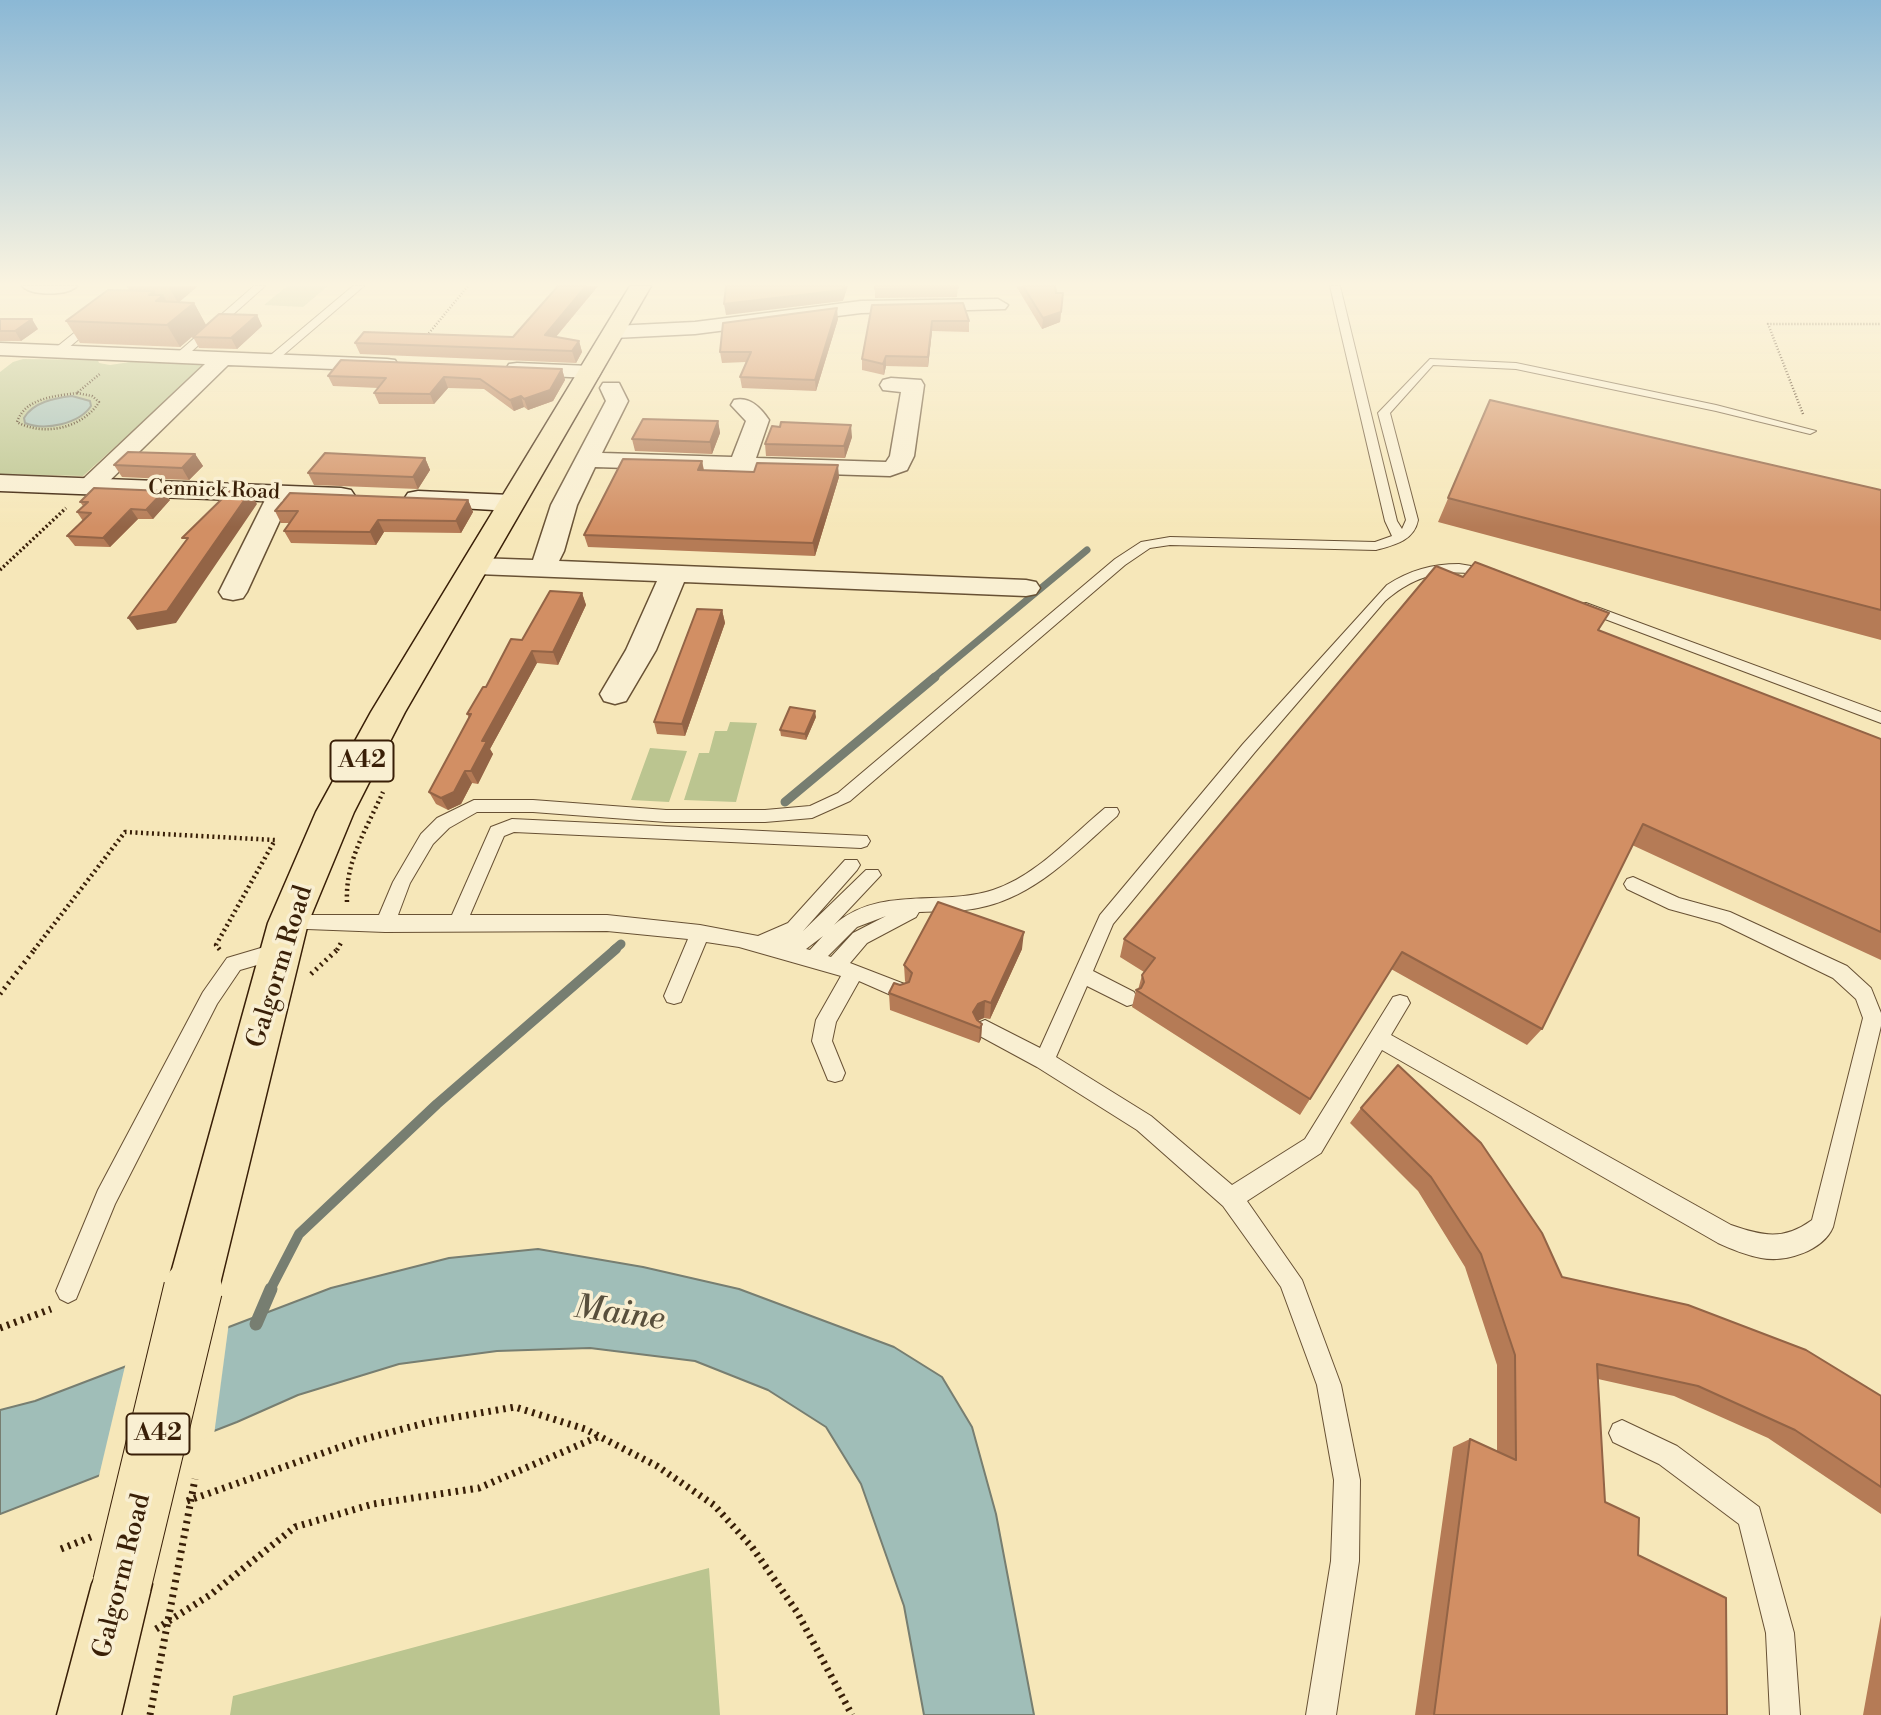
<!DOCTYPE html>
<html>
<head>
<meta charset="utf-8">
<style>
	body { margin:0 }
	canvas { display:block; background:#f6e7b9 }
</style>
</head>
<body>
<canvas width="1881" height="1715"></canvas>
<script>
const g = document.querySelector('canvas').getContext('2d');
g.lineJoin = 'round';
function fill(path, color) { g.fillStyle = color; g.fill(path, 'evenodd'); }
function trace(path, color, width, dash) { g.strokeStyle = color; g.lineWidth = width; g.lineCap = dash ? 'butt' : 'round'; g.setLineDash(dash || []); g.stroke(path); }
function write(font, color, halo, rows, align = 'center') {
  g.font = font + ' "Libre Bodoni",serif'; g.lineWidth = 7; g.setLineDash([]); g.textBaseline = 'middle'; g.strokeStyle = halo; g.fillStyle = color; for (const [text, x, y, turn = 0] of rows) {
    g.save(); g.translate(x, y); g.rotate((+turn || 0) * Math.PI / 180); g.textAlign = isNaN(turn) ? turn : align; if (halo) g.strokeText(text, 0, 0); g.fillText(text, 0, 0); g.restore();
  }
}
const green = new Path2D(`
	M287 286H328L303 307 264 305Z
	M23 359 98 360 99 363 110 365 130 362 206 364 83 476 0 474V372L13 362Z
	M730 722 757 723 736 802 684 800 699 753H709L715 731H727Z
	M650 748 687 751 669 802 631 800Z
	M709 1568 720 1715H230L233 1696Z`);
const water = new Path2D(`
	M72 396 90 401 91 406C79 424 45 431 25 423L24 418C33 402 55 398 72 396Z
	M538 1249 643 1267 739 1289 894 1347 942 1377 972 1427 996 1514 1034 1715H924L904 1606 861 1484 826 1427 768 1390 695 1361 590 1348 497 1351 399 1364 298 1395 237 1422 0 1514V1410L35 1401 331 1288 449 1258Z`);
const pier = new Path2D(`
	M229 1322 214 1435 98 1480 126 1362Z`);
const streamFar3 = new Path2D(`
	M933 678 1087 550`);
const streamFar2 = new Path2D(`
	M785 802 935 677
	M614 950 621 944`);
const streamFar1 = new Path2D(`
	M270 1290 299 1234 437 1104 616 949`);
const stream = new Path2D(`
	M256 1324 271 1289`);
const pathFar4 = new Path2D(`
	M425 338 468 286
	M78 392 101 373
	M77 393 92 396 99 402C83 428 44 437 17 422 25 398 55 396 77 393Z
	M1803 414 1768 324H1881`);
const pathFar3 = new Path2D(`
	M0 570 66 508`);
const pathFar2 = new Path2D(`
	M347 902C345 861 367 828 383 792
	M34 950 125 832 275 840 216 945 220 950
	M337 950 341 943`);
const pathFar1 = new Path2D(`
	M311 974 338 949
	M0 994 35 949`);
const path = new Path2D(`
	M0 1328 51 1309
	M187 1501 357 1441 433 1421 515 1407 585 1429 657 1466 714 1505 752 1547 797 1612 852 1715
	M61 1549 91 1537
	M156 1629 210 1595 295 1527 373 1504 479 1488 600 1436`);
const lane = new Path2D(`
	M254 286H265L183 359H175V355Z
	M353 286H364L274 363H266V359Z
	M1330 286H1340L1397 521 1402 529 1406 520 1378 413 1430 359 1516 363 1716 405 1816 431 1810 434 1716 411 1516 369 1433 365 1390 413 1418 520C1414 541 1394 545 1376 550L1170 545 1150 548 1125 565 850 801 812 818 765 822H666L533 812H477L449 828 433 844 410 883 398 915H452L491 827 512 819 867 836 870 841 867 846 861 848 514 832 504 836 470 915H607L700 925 758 936 788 923 845 860H857L860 865 857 870 803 931 866 870H878L881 875 834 925C879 885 941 907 993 890 1036 876 1071 836 1105 808H1117L1119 812 1117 816C1075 853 1035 897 978 908 959 912 939 911 919 912L916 917 867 943 850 963 907 985 910 991 907 997 900 999 859 981 836 1022 832 1041 845 1073 842 1080 835 1082 828 1080 812 1041 816 1020 841 976 739 947 706 942 681 1002 674 1004 667 1002 664 996 688 939 607 931 385 932 281 928 279 923 281 918 288 915H379L393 882 421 834 437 818 474 800H533L666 810H765L810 806 838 793 1115 559 1141 542 1170 537 1375 542 1392 536 1385 521ZM886 916 853 933 831 957 828 956 857 927ZM823 936 810 950 806 949Z
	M89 321 98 323 61 354H53V350Z
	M1459 564 1495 570 1497 573 1490 577C1449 567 1417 573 1385 601L1255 752 1113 924 1093 971 1134 992 1137 998 1134 1004 1127 1006 1087 986 1056 1057 1151 1116 1232 1185 1305 1139 1393 997 1400 995 1407 997 1410 1003 1391 1035 1731 1225C1763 1236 1783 1241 1812 1220L1863 1018 1856 999 1833 978 1720 923 1669 909 1627 889 1624 884 1627 879 1633 877 1679 898 1730 912 1847 966 1871 988 1881 1013V1026L1833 1227C1823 1251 1785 1263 1761 1258 1746 1255 1731 1249 1718 1243L1382 1050 1321 1153 1247 1201 1302 1280 1341 1385 1360 1480 1359 1561 1336 1715H1306L1331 1561 1334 1480 1317 1385 1281 1287 1223 1206 1137 1130 1037 1067 978 1035 975 1029 978 1023 985 1020 1040 1048 1100 915 1243 744 1387 585C1410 570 1432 564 1459 564Z
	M1586 603 1881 712V723L1581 610V604Z
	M281 942 288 944 290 950 288 956 240 970 217 1004 115 1204 76 1299 68 1303 60 1299 56 1291 98 1190 203 992 227 958Z
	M1622 1420 1677 1446 1759 1507 1794 1633 1800 1715H1770L1766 1633 1739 1524 1659 1464 1613 1442 1609 1433 1613 1424Z`);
const street = new Path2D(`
	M22 286H77C68 296 31 296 22 286Z
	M998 299 1008 305 1005 309 861 313 695 334 614 338 607 336 604 332 607 328 614 326 695 322 861 301Z
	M0 343 387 359 395 360 398 365 395 370 387 371 228 365 99 491 90 493 81 491 78 486 81 481 205 364 0 355Z
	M517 363 590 366 598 367 601 372 598 377 590 378 509 374 506 369 509 364Z
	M891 378 921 380 924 385 914 456 907 470 890 476 595 467 577 505 564 551 559 561 1026 580 1036 582 1040 588 1036 594 1026 596 684 582 656 650 626 701 615 704 604 701 600 694 626 650 657 581 477 574 467 572 464 566 467 560 477 558 533 560 551 505 606 401 600 388 603 383H619L628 401 602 453 732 457 746 421 731 405 734 400C750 396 761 408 769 420L756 458 886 462 890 456 901 392 883 390 880 385 883 380Z
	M280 487 289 489 292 494 247 592 243 598 233 600 223 598 219 592 268 494 271 489Z`);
const secondary = new Path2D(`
	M0 475 341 488 351 490 355 496 351 502 341 504 0 491Z
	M418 491 511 495 521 497 525 503 521 509 511 511 408 505 404 499 408 493Z`);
const primary = new Path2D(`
	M630 286H651L405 712 354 812 308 923 220 1284 212 1302 194 1310 176 1302 168 1284 268 923 316 812 371 712Z
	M122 1554 143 1563 152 1584 121 1715H57L92 1584 101 1563Z`);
const pathBridge = new Path2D(`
	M150 1715 195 1479`);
const primaryBridgeFar1 = new Path2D(`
	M192 1290 194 1284`);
const primaryBridge = new Path2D(`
	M122 1584 193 1289`);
const wall = new Path2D(`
	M127 286H198L179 302 194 303 206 325 180 347 80 343 66 321 129 290Z
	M558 286H598L556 337 579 341 582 352 576 363 360 354 355 343 513 337Z
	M1016 286H1055L1056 293H1063L1060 322 1042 329Z
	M958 288 957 297 875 298V289Z
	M872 305 969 321V332L932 331 928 367 886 366 884 375 862 370V359Z
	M257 315 262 326 237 349 199 348 193 337Z
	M0 319 38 329 21 341H0Z
	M838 319 816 391 742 388 740 377 746 362 722 363 720 352Z
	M562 369 565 380 553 401 528 410 524 407 514 411 484 389 448 388 434 404H379L374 393 378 388 333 386 328 376Z
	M1490 400 1881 490V640L1438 522Z
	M718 421 720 433 712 454 635 451 632 439Z
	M852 437 845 458 766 456 765 444Z
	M195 454 203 466 189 480 122 477 114 465Z
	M425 458 430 470 418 489 314 485 308 473Z
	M702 461 704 470 839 477 815 556 588 547 584 535Z
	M170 500 153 519H138L110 547 75 546 67 536 83 521 77 512 83 506 80 502Z
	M468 500 473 512 461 533 384 532 376 545 291 543 284 531 290 523H281L275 511Z
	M582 593 586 605 558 665 537 663 490 749 493 754 478 784 472 783 461 804 448 810 436 804 429 792 469 718 467 714 486 687 522 640Z
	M722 610 725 623 685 736 657 734 654 722Z
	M816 717 806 740 781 736 780 730Z
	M1881 739V960L1632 845 1542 1029 1527 1045 1391 969 1300 1115 1132 1007 1136 990H1138L1142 975 1144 972 1120 957 1124 939Z
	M1022 949 990 1019 984 1018 977 1021 982 1024 981 1039 979 1043 890 1010 889 993 900 985 906 983 905 981 904 965Z
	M1361 1108 1562 1277 1881 1396V1514L1768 1438 1674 1396 1598 1379 1605 1502 1638 1555 1727 1715H1415L1453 1447 1470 1439 1497 1452V1365L1465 1267 1418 1191 1350 1123Z
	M1881 1615V1715H1863Z`);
const shadedWall = new Path2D(`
	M198 286 178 303 169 287Z
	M586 286H598L548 346 545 335Z
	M844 286H848L843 301 726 315 724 304Z
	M154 291 159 299 163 295 176 317 149 295Z
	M194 303 206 325 180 347 167 325Z
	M837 308 838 319 816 391 815 380Z
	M1061 312 1060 322 1042 329 1043 318Z
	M257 315 262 326 237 349 231 338Z
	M32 319 38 329 21 341 15 331Z
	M932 321V331L928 367V357Z
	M579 341 582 352 576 363 572 351Z
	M886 356V366L884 375 883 364Z
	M562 369 565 380 553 401 528 410 524 399Z
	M444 377 448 388 434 404 430 394Z
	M521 396 524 407 514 411 510 400Z
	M718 421 720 433 712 454 710 442Z
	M851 425 852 437 845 458 844 446Z
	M195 454 203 466 189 480 182 468Z
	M425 458 430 470 418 489 413 477Z
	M702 461 704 473 698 470Z
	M838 465 839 477 815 556 813 543Z
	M164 491 170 500 153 519 146 510Z
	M250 492 257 504 176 623 137 630 128 618Z
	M468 500 473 512 461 533 456 521Z
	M131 509 138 519 110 547 103 538Z
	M378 520 384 532 376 545 370 532Z
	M582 593 586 605 558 665 553 652Z
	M722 610 725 623 685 736 682 724Z
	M532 651 537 663 490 749 493 754 478 784 471 771 482 741Z
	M815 711 816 717 806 740 805 734Z
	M465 771 472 783 461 804 448 810 441 798Z
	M1024 932 1022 949 990 1019 991 1003Z
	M985 1001 984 1018 977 1021 973 1012 978 1004Z
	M982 1024 981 1039 979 1043 980 1028Z`);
const building = new Path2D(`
	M558 286H586L545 335 579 341 572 351 355 343 364 332 513 337Z
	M726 286H844L843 290 724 304Z
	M875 286H957L958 288 875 289Z
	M1023 286H1055L1056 293H1063L1061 312 1043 318Z
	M108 290 154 291 149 295H163L156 301 194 303 167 325 66 321Z
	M963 303 969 321H932L928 357 886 356 883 364 862 359 872 305Z
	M837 308 815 380 740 377 751 352H720L723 323Z
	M219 314 257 315 231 338 193 337Z
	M0 319H32L15 331H0Z
	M341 360 562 369 550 390 524 399 521 396 510 400 480 379 444 377 430 394 374 393 386 378 328 376Z
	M1490 400 1881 490V610L1448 498Z
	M643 419 718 421 710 442 632 439Z
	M781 422 851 425 844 446 765 444 772 426 780 427Z
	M128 452 195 454 182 468 114 465Z
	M325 453 425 458 413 477 308 473Z
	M623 459 702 461 698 470 754 472 757 463 838 465 813 543 584 535Z
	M94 488 164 491 146 510 131 509 103 538 67 536 91 513 77 512 88 502H80Z
	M230 491 250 492 167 611 128 618 188 538H182Z
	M290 493 468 500 456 521 378 520 370 532 284 531 298 511H275Z
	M1475 562 1609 613 1598 630 1881 739V932L1643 824 1542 1029 1402 952 1310 1099 1136 990 1141 988 1144 982 1142 975 1155 958 1124 939 1436 566 1463 577Z
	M550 591 582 593 553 652 532 651 482 741H487L471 771H465L454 792 441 798 429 792 471 714H467L483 687H486L511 639 522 640Z
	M697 609 722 610 682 724 654 722Z
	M790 707 815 711 805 734 780 730Z
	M938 902 1024 932 991 1003 985 1001 978 1004 973 1012 977 1020 982 1024 980 1028 889 993 894 983 900 985 909 982 912 973 904 965Z
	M1398 1065 1481 1143 1542 1233 1562 1277 1688 1305 1806 1350 1881 1396V1487L1795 1430 1698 1386 1597 1364 1605 1502 1639 1518 1638 1555 1726 1598 1727 1715H1434L1470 1439 1516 1460 1515 1355 1481 1254 1431 1177 1361 1108Z`);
const farStreetnames = [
	["Cennick Road",214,491,2]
];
const shields = [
	[362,761,63],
	[158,1434,63]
];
const shieldNames = [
	["A42",362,761],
	["A42",158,1434]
];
const streetNames = [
	["Galgorm Road",281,967,-73],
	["Galgorm Road",123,1576,-76]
];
const nearWaternames = [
	["Maine",619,1315,8]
];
fill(green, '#bbc590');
fill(water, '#a0beb8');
trace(water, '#777e71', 2);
fill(pier, '#f6e7b9');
trace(streamFar3, '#777e71', 7);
trace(streamFar2, '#777e71', 9);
trace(streamFar1, '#777e71', 10);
trace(stream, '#777e71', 13);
trace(lane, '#685134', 2);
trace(street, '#685134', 3);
trace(secondary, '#391f07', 3);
trace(primary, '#391f07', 3);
trace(pathFar4, '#391f07', 2.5, [1, 2]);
trace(pathFar3, '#391f07', 3.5, [2, 2.5]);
trace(pathFar2, '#391f07', 4.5, [2, 3.5]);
trace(pathFar1, '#391f07', 5, [2, 4.5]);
trace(path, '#391f07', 7, [2.5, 5]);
fill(lane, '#f9efd2');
fill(street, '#f9efd2');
fill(secondary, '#f9efd2');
fill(primary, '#f6e7b9');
trace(primaryBridgeFar1, '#391f07', 49, []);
trace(primaryBridge, '#391f07', 60, []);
trace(pathBridge, '#391f07', 7, [2.5, 5]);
trace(primaryBridgeFar1, '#f6e7b9', 46);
trace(primaryBridge, '#f6e7b9', 58);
fill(wall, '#b57b56');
fill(shadedWall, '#936446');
fill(building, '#d28f64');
trace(building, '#936446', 2);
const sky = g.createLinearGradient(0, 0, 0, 527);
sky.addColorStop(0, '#8bb8d5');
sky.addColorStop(0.54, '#fbf4e0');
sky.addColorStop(1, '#fbf4e000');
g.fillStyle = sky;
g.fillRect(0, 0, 1881, 527);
write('21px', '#391f07', '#f9efd2', farStreetnames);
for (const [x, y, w] of shields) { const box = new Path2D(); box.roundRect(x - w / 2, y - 20.5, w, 41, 5); g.fillStyle = '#f9efd2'; g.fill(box); trace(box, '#391f07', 2); }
write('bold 24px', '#391f07', null, shieldNames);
write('26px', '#391f07', '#f9efd2', streetNames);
write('italic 33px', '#584f3c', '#f9efd2', nearWaternames);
</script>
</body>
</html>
